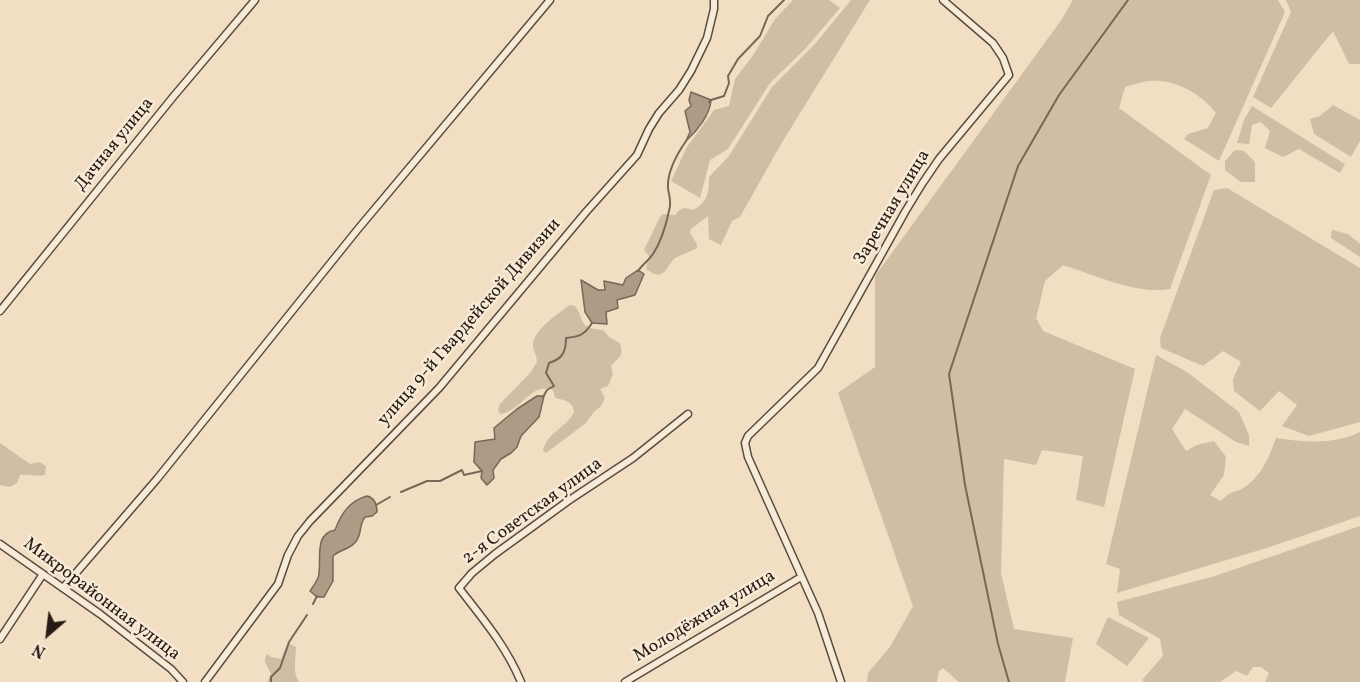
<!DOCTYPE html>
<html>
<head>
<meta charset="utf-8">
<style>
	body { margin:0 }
	#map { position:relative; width:1360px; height:682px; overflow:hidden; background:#f2dec2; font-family:Vollkorn,serif }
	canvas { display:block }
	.north { position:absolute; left:18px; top:604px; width:60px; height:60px; -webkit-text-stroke:4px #f7ead7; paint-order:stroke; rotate:208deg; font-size:16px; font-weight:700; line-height:24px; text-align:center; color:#261a13 }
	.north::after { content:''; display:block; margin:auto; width:21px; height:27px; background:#261a13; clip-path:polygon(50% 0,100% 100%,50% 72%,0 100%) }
</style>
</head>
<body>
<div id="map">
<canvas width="1360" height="682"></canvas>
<div class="north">N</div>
</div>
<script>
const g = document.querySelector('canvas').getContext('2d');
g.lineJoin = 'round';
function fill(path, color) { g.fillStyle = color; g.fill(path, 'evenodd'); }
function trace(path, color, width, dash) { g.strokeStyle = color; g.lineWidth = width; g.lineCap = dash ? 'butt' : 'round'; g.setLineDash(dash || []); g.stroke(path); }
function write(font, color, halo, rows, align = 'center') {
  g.font = font + ' Vollkorn,serif'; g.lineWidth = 5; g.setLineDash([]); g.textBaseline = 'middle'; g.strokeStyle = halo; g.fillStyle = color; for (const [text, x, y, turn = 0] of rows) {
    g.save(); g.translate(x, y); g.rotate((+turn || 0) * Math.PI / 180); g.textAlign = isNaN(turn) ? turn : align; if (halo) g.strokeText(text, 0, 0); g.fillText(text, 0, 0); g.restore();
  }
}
const green = new Path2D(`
	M793 0H829L840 8 806 48 770 83 728 149 710 160 700 198 671 181 687 147 714 110 729 106 735 79 754 54 775 19Z
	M851 0H870L781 144 740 217 732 221 721 245 709 239 708 216 691 229 690 233 697 244V248C692 251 677 256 674 259 665 269 664 282 646 269L649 256 644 250 660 217 663 214 675 215C681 207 684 207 693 210 708 202 709 192 709 177L729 156 772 87 815 44Z
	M1073 0H1278L1285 12 1219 161 1184 139 1188 134 1208 128 1216 113C1202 94 1174 78 1149 81 1141 82 1132 85 1125 87L1119 108 1211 175 1170 289C1138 295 1094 275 1063 265L1045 281 1036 318 1043 331 1135 369 1104 507 1076 500 1083 456 1042 450 1036 465 1004 459 1001 573 1014 629 1073 638 1065 682H959L943 668 939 671 937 682H867L868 673 890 647 913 606 838 393 875 367V276L1062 19Z
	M1286 0H1360V64H1349L1333 31 1271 108 1253 97 1291 12Z
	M1333 105 1360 120V141L1351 157 1314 134 1310 119 1320 116Z
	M1252 106 1345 164 1340 173 1299 149 1283 157 1265 148 1270 131 1261 122 1252 125 1249 144 1237 143 1244 120Z
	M1235 150 1244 151 1255 162V182H1241L1225 170V161Z
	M1227 188 1360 268V422L1309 436 1282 426 1297 405 1279 391 1260 411 1234 391 1233 379 1241 362 1223 351 1203 366 1161 348 1160 338 1214 190Z
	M1332 230 1348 234 1360 244V257L1331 238Z
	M570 305 575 306C586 321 577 328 603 330L609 337 620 343C624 358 619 356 611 366L613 374 608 386 600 389 605 398 601 406 594 412 586 423 546 453 543 450C549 430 566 429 574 412 573 401 564 400 555 398L553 390C530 382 523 411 500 414L498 410 500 404 531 372 537 362C537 355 532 349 533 343 535 329 560 312 570 305Z
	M1156 355 1187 372 1239 412 1249 435V446L1236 442 1185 409 1172 429 1186 451 1197 445 1214 441 1226 457 1224 475 1210 495 1221 501C1233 488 1235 494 1245 487 1263 474 1269 457 1276 438 1304 442 1334 445 1360 432V516L1273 546 1117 593 1120 569 1106 564Z
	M0 443 30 464 39 462 46 466 45 475C36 477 29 474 20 475L17 483 10 487 0 485Z
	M1360 526V682H1265L1269 673 1261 667H1253L1247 676 1236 671 1220 682H1144L1142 680 1163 656 1160 639 1119 615 1117 602 1215 576Z
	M1108 617 1149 638 1127 666 1096 644Z
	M288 643 296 647C296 658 292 672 299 682H267L271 674C268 667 262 661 267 654L271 657 281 659Z`);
const water = new Path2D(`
	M691 92 711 100C710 115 697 131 686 141L690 132 685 111 691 106 689 100Z
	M638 270 644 274 635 295 617 300 618 308 606 312 607 324 592 323 585 312 581 280 598 290H605L604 281 623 285 626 278Z
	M537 396H544L539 417 521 436 517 447 511 453 501 459 493 470 494 478 487 485 481 478 482 471 474 462 475 442 495 439 494 428 517 409Z
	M367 496C375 498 377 504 377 512L372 516 365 517C359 525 362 532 357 540 351 550 340 549 333 556V581L324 597H317L310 591C313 587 316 582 318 578 323 563 312 534 335 530 341 514 349 501 367 496Z`);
const stream = new Path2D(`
	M709 102 711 100 724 96 729 83 728 76 738 59 760 36 768 16 784 0
	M638 271C642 265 649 260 653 254 661 242 666 225 669 211 672 202 669 196 668 188 667 171 677 154 686 141
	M543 397 547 390 554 386 546 373 549 363C563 359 566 351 566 338 580 337 585 334 592 323
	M401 492 427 481H440L462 470 464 475 482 471
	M376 505 390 497
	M313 604 317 596
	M271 682V677L280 668 289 642 307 615
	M1009 682 998 644 965 485 949 374 1018 166 1059 95 1128 0`);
const minor = new Path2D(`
	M0 311 173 97 255 0
	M0 544 100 614 171 669 183 682
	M63 588 157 479 358 229 550 0
	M0 639 43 574
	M205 682 278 584 288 555 298 536 310 521 439 388 586 212 637 155 649 129 659 113 679 90 691 71 707 38 714 9V0
	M521 682C506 646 483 619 459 588L472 573 495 554 568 501 633 458 688 414
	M625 682 801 577
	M841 682 818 613 748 457 745 443 748 436 818 368 905 212 922 184 939 159 1009 75 1003 58 993 43 943 0`);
const streetNames = [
	["Дачная улица",115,145,-51],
	["Заречная улица",893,208,-59],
	["улица 9-й Гвардейской Дивизии",470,323,-49],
	["2-я Советская улица",533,512,-36],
	["Микрорайонная улица",101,600,37],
	["Молодёжная улица",705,617,-31]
];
fill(green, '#cfbda4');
fill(water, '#ad9b86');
trace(water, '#776758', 1.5);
trace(stream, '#776758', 2);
trace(minor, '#594b3f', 9);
trace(minor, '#f7ead7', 6);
write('18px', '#261a13', '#f7ead7', streetNames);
</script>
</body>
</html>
